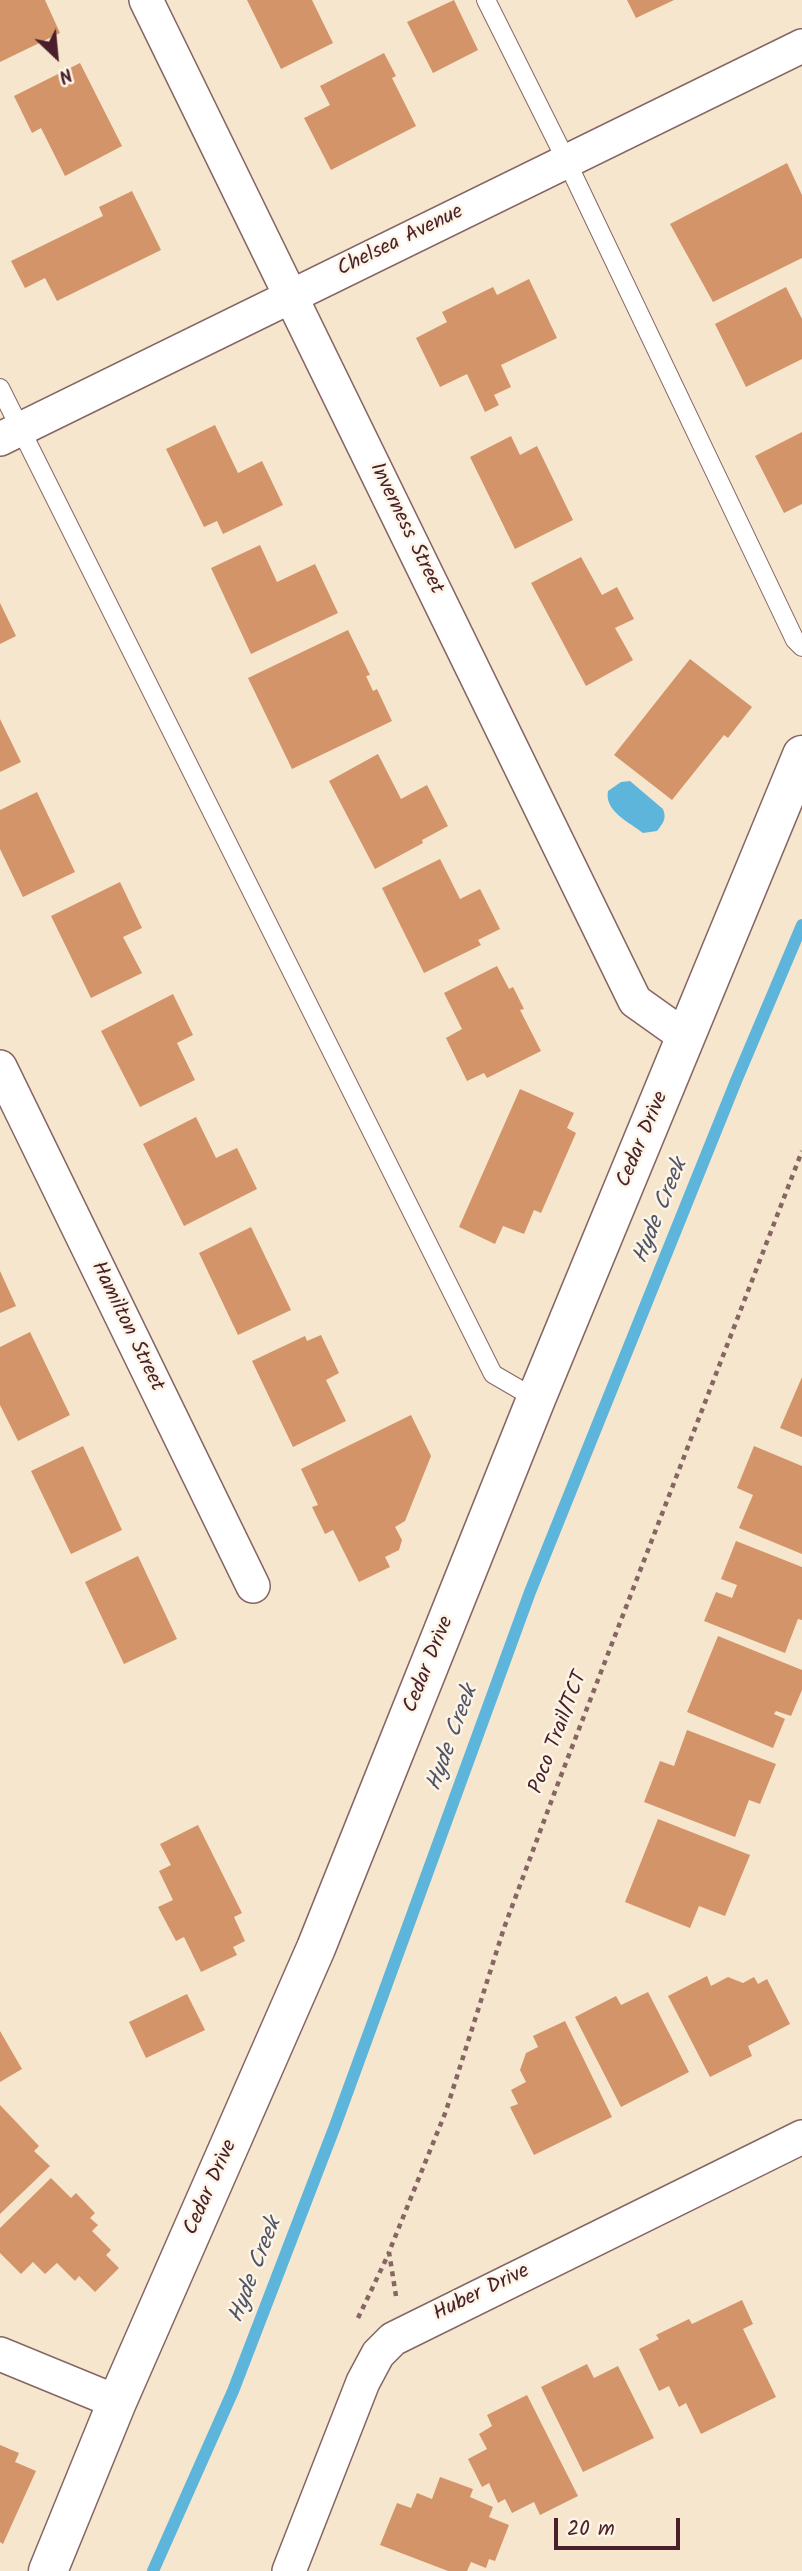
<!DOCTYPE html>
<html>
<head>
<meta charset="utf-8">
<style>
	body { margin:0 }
	#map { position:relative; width:802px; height:2571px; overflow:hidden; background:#f6e6cd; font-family:Kalam,sans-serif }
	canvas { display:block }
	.north { position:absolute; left:21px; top:21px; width:70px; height:70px; -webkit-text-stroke:5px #fcf5e5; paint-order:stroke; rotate:154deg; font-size:19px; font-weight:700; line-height:28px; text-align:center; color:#4a1f2b }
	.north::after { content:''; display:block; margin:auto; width:24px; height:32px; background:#4a1f2b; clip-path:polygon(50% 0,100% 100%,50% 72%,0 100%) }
	.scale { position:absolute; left:554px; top:2518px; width:126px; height:32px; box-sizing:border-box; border:4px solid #4a1f2b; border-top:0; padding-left:9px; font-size:21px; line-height:24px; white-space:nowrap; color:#4a1f2b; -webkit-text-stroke:5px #fcf5e5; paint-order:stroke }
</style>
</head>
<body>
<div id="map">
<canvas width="802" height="2571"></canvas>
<div class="north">N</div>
<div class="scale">20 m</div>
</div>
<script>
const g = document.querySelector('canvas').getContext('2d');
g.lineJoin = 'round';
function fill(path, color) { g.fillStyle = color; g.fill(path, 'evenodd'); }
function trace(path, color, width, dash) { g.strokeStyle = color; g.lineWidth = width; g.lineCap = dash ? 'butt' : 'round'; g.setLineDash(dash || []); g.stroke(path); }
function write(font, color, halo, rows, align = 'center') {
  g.font = font + ' Kalam,sans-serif'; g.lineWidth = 5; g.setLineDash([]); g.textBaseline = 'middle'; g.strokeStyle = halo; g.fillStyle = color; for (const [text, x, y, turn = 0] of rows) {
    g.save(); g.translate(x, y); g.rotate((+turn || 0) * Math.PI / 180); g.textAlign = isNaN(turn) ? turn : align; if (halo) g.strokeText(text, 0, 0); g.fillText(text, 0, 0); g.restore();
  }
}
const water = new Path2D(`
	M630 781 663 809C667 819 663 823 657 831L643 833C629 822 604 811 608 791L621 782Z`);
const stream = new Path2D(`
	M153 2571 233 2391 335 2126 530 1592 736 1081 802 925`);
const building = new Path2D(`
	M0 0H45L60 33 0 62Z
	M247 0H312L333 43 281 69Z
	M454 0 478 50 433 73 407 22Z
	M627 0H674L636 18Z
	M384 53 396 76 392 78 416 126 331 170 304 118 330 105 320 86Z
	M80 63 122 146 65 176 41 128 32 133 14 96Z
	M787 163 802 195V258L713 302 670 224Z
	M132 191 161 250 57 301 45 278 25 288 11 261 103 216 99 207Z
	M529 279 557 338 501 365 511 387 494 395 499 405 485 412 467 374 440 387 416 338 447 322 442 312 493 287 497 295Z
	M786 287 802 319V359L746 387 715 324Z
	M215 425 238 473 262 461 283 505 223 534 217 521 204 527 166 449Z
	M802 432V504L784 513 755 456Z
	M511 436 520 455 537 446 573 520 515 549 470 457Z
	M260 545 277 582 315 564 338 613 251 654 211 568Z
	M581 557 602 595 617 587 634 619 615 628 633 660 586 686 531 583Z
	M0 603 16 636 0 644Z
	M348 630 370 675 366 676 373 691 377 689 392 721 292 769 248 678Z
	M690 659 752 707 728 738 724 735 672 800 614 755Z
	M0 719 21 762 0 772Z
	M378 754 401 799 427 785 448 826 422 840 423 843 375 869 329 781Z
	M37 792 75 872 23 897 0 849V810Z
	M440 859 460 899 480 889 500 929 478 940 481 945 424 973 382 888Z
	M120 882 142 928 123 937 142 973 91 998 51 916Z
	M497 966 509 989 513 987 524 1009 520 1010 541 1051 487 1078 484 1073 467 1081 446 1038 462 1029 444 993Z
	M173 994 193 1035 177 1043 195 1080 140 1107 101 1031Z
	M520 1089 574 1113 567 1128 576 1133 541 1213 534 1210 524 1234 503 1226 495 1244 459 1227Z
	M196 1117 216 1158 237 1148 257 1189 184 1226 143 1144Z
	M251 1227 291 1310 238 1335 199 1253Z
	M0 1271 16 1306 0 1313Z
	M30 1332 70 1415 18 1441 0 1405V1347Z
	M321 1335 339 1373 326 1380 346 1421 293 1447 252 1361 305 1336 307 1341Z
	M802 1377V1437L780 1428Z
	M411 1415 431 1456 405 1521 395 1527 402 1540 399 1550 385 1557 390 1567 359 1582 333 1530 325 1534 312 1507 318 1505 301 1469Z
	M83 1446 122 1530 71 1554 31 1471Z
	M754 1446 802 1466V1554L739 1528 753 1495 737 1488Z
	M736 1541 802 1567V1620L798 1619 785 1653 704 1621 716 1592 732 1598 737 1585 721 1579Z
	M138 1556 177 1639 124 1664 85 1582Z
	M718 1636 802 1670V1690L791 1716 776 1711 774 1714 785 1719 773 1748 687 1712Z
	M687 1730 776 1764 760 1804 749 1800 735 1837 644 1802 660 1761 674 1766Z
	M658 1819 750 1855 725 1916 699 1906 690 1928 625 1902Z
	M198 1825 242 1913 234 1917 245 1941 233 1947 237 1955 201 1972 184 1937 176 1941 158 1907 173 1900 159 1871 171 1865 160 1844Z
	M707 1976 711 1986 728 1977 743 1983 754 1977 758 1984 767 1979 790 2024 748 2046 752 2056 710 2077 668 1996Z
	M648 1992 689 2072 621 2107 575 2017 616 1996 621 2005Z
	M187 1994 205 2030 146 2058 129 2022Z
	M565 2021 612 2117 534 2155 510 2107 518 2104 511 2090 526 2082 520 2070 526 2053 538 2047 533 2036Z
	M0 2031 22 2069 0 2082Z
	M0 2105 39 2146 34 2151 50 2166 0 2214Z
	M51 2178 71 2198 76 2193 95 2213 90 2218 98 2225 92 2231 111 2250 106 2255 119 2268 95 2292 79 2276 75 2281 57 2263 45 2274 33 2262 21 2274 0 2253V2228Z
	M742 2300 753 2324 743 2329 776 2397 701 2434 686 2403 679 2407 669 2386 659 2391 639 2349 659 2339 656 2335 689 2319 692 2324Z
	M587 2364 594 2378 618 2366 654 2438 583 2472 541 2387Z
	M527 2395 578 2496 540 2515 534 2502 512 2513 505 2499 498 2503 489 2483 482 2487 468 2459 487 2449 479 2434 492 2426 487 2415Z
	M0 2445 19 2453 15 2462 36 2471 3 2544 0 2542Z
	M440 2477 473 2489 470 2497 493 2507 489 2517 509 2525 495 2561 489 2559 486 2568 471 2562 467 2571H448L380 2545 397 2503 411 2508 417 2493 432 2499Z`);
const path = new Path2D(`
	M396 2296 389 2252 446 2111 504 1928 557 1786 802 1151
	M358 2318 389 2253`);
const lane = new Path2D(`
	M486 0 566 160 795 640 802 647
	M0 388 493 1374 536 1399`);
const street = new Path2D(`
	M146 0 635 1001 687 1038
	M0 439 802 46
	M0 1067 253 1586
	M0 2354 117 2402
	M289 2571 363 2382 378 2354 393 2339 802 2137`);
const secondary = new Path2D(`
	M48 2571 117 2402 316 1948 536 1399 802 755`);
const streetNames = [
	["Chelsea Avenue",401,242,-26],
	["Inverness Street",405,529,64],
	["Cedar Drive",644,1140,-67],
	["Hamilton Street",126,1327,64],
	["Cedar Drive",430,1665,-68],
	["Poco Trail/TCT",560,1733,-69],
	["Cedar Drive",212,2188,-66],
	["Huber Drive",482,2294,-26]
];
const waterNames = [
	["Hyde Creek",662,1212,-68],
	["Hyde Creek",454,1739,-70],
	["Hyde Creek",257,2271,-69]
];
fill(water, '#5eb5db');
trace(stream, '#5eb5db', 12);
fill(building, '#d49469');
trace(lane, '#866564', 20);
trace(street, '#866564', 36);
trace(secondary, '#866564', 41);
trace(path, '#866564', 4.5, [5, 5]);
trace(lane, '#fff', 18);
trace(street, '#fff', 33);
trace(secondary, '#fff', 38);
write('21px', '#4a1f2b', '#fcf5e5', streetNames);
write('italic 23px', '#515469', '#fcf5e5', waterNames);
</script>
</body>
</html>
